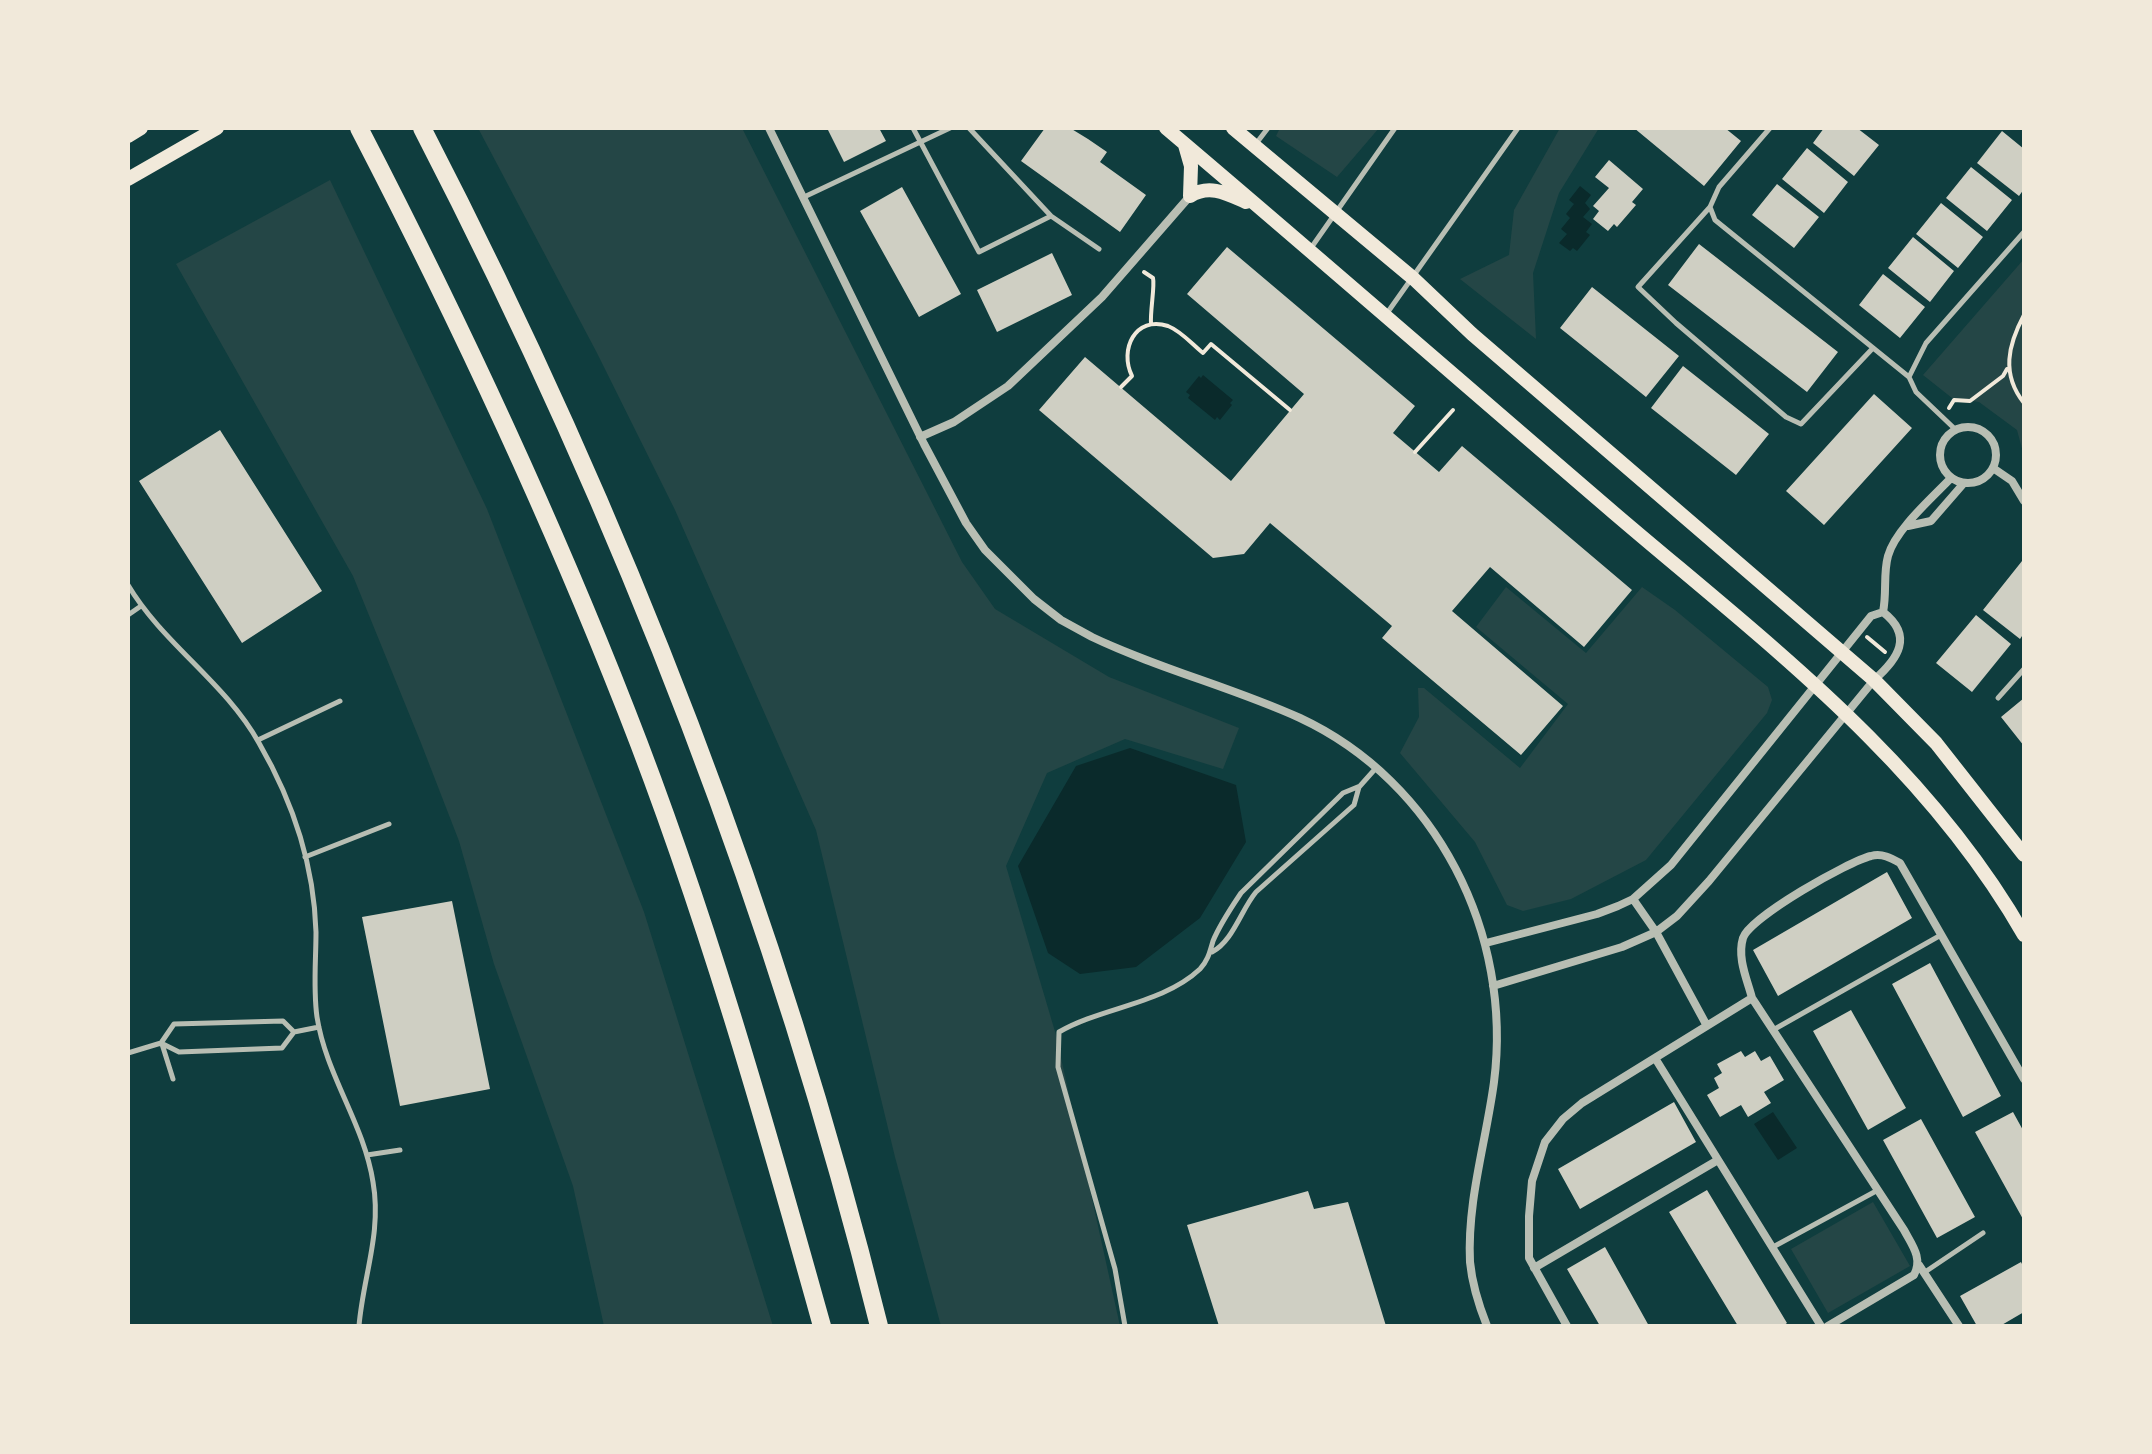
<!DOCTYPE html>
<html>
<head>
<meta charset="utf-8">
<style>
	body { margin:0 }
	#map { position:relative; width:2152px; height:1454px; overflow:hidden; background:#0f3d3e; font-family:"Roboto Condensed",sans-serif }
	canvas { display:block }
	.frame { position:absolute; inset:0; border:130px solid #f1e9da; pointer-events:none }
</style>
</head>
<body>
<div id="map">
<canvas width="2152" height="1454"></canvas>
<div class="frame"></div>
</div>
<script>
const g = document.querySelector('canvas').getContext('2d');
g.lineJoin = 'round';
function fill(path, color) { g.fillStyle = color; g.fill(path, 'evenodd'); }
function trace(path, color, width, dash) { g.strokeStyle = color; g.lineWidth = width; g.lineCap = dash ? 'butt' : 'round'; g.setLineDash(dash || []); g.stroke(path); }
const green = new Path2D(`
	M478 128H742L962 562 995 609 1109 677 1239 728 1223 769 1125 739 1047 773 1006 866 1056 1035 1120 1326H941L895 1157 816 830 675 510 597 353Z
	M1280 128H1379L1337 177 1276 136Z
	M1560 128H1599L1559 193 1533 273 1536 339 1460 279 1509 255 1514 210Z
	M330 180 487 509 644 912 773 1326H604L573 1186 494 964 459 841 421 743 353 576 176 264Z
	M2024 259V456L2017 430 1979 402 1952 398 1923 375Z
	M1506 587 1586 653 1642 587 1675 610 1768 687 1772 700 1767 713 1646 860 1571 899 1523 911 1507 905 1475 842 1400 753 1419 717 1418 688H1424L1520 768 1568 704 1476 627Z
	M1873 1202 1910 1266 1828 1313 1791 1249Z`);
const water = new Path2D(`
	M1580 186 1591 195 1585 203 1590 209 1583 217 1592 224 1586 232 1590 235 1577 251 1573 248 1570 251 1559 243 1567 234 1561 229 1570 218 1566 214 1574 204 1569 200Z
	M1203 375 1233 400 1230 403 1232 405 1220 420 1217 417 1215 420 1188 398 1190 395 1186 392 1199 376 1201 378Z
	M1130 748 1236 785 1246 842 1200 918 1136 967 1080 974 1048 953 1018 866 1076 766Z
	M1773 1112 1797 1148 1778 1160 1754 1124Z`);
const building = new Path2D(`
	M827 128H879L886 141 844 162Z
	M1045 128H1070L1088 139 1107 152 1100 162 1146 195 1120 232 1021 161Z
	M1634 128H1725L1741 141 1704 186Z
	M1824 128H1857L1879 145 1854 176 1813 143Z
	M2002 131 2024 149V189L2019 196 1977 163Z
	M1807 148 1848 182 1824 213 1782 179Z
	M1609 160 1643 189 1632 202 1636 205 1617 227 1614 224 1608 231 1593 219 1599 211 1593 206 1609 188 1595 177Z
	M1971 167 2012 200 1987 231 1946 198Z
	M1777 184 1819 217 1794 248 1752 215Z
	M902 187 961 294 919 317 860 211Z
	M1941 203 1983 237 1958 268 1916 234Z
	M1913 237 1954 271 1930 302 1888 268Z
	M1699 244 1838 352 1807 392 1668 285Z
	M1227 247 1415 406 1393 433 1439 472 1462 446 1632 590 1584 647 1490 567 1452 611 1563 706 1521 755 1382 638 1392 626 1270 523 1244 554 1213 558 1039 410 1085 357 1231 481 1304 394 1187 294Z
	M1052 253 1072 295 997 332 977 290Z
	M1883 274 1925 307 1900 338 1859 305Z
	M1592 287 1679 356 1646 397 1560 328Z
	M1683 366 1769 434 1736 475 1651 408Z
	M1874 394 1912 428 1824 525 1786 491Z
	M220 430 322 591 242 643 139 481Z
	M2022 561 2024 563V633L2020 639 1983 610Z
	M1976 615 2011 644 1972 692 1936 663Z
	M2024 698V746L2001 717Z
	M1887 872 1912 918 1778 996 1753 950Z
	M452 901 490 1089 400 1106 362 917Z
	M1930 963 2001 1096 1963 1117 1892 984Z
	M1851 1010 1906 1108 1868 1130 1813 1031Z
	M1741 1051 1745 1057 1755 1051 1761 1061 1770 1056 1784 1080 1764 1092 1771 1103 1748 1117 1741 1105 1720 1117 1707 1095 1719 1088 1714 1078 1722 1073 1717 1064Z
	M1674 1102 1696 1142 1580 1209 1558 1169Z
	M2013 1112 2024 1132V1221L1975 1132Z
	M1921 1119 1975 1217 1937 1238 1883 1140Z
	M1707 1190 1787 1323 1783 1326H1738L1669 1212Z
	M1308 1191 1314 1209 1348 1202 1386 1326H1219L1187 1225Z
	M1605 1247 1649 1326H1600L1567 1269Z
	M2021 1262 2024 1268V1312L2000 1326H1977L1960 1296Z`);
const path = new Path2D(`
	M1144 272 1153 278C1155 286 1150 311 1151 324
	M2024 315C2008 345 2001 374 2024 403
	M1121 387 1132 376C1119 350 1135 315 1168 326 1181 331 1192 344 1203 353L1211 344 1290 410
	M1949 408 1954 400 1970 401 2003 376 2007 369
	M1415 452 1453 410
	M1867 637 1885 652`);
const service = new Path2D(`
	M913 128 979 252 1051 216 1099 249
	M969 128 1051 216
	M1770 128 1719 187 1710 207 1715 220 1909 377 1916 392 1956 430
	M1255 145 1268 128
	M804 197 950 128
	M1710 207 1638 287 1676 323 1786 417 1801 424 1873 348
	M1311 248 1395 128
	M1385 316 1518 128
	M1909 377 1926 343 2024 232
	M128 585C163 644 225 682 259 743 292 800 314 865 316 932 316 960 313 989 317 1017 326 1075 364 1124 373 1182 382 1233 363 1277 359 1326
	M128 615 141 606
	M1998 698 2024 669
	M258 740 340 701
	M305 857 389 824
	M1212 952C1233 941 1241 910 1256 892L1354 805 1359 787
	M1773 1030 1941 935
	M161 1043 179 1052 282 1048 294 1032
	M162 1044 173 1079
	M128 1053 161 1043 174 1024 283 1021 294 1032 319 1027
	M367 1155 400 1150
	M1773 1247 1878 1190
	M1925 1272 1983 1233
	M1125 1326 1115 1269 1058 1067 1059 1032C1102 1007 1163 1004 1200 969 1208 961 1210 951 1213 941 1220 924 1231 908 1241 893L1343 793 1360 786 1376 768`);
const minor = new Path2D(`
	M769 128 924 444 966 523 985 550 1034 599 1061 620 1092 637C1159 669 1232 687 1300 718 1437 782 1513 934 1494 1082 1486 1142 1467 1201 1470 1262 1472 1283 1479 1306 1487 1326
	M1940 455a28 28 0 1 1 56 0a28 28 0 1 1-56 0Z
	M920 437 954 422 1008 386 1102 297 1190 196
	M1993 468 2012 481 2024 501
	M1908 526 1931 521 1964 483
	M1883 612C1887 593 1883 574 1888 556 1895 530 1932 498 1951 478
	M1633 899 1656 932 1707 1026
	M1486 943 1597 914 1618 906 1633 899 1671 865 1871 616 1883 612C1914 636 1898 659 1874 680L1709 881 1677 916 1656 932 1622 947 1493 986
	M1655 1058 1821 1326
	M1919 1265 1959 1326
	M1534 1268 1718 1160
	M1567 1326 1529 1258V1216L1532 1181 1545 1142 1563 1119 1582 1103 1752 998
	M1828 1326 1914 1275C1923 1258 1912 1245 1904 1230L1752 998C1747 979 1737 958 1743 938 1750 917 1849 861 1871 856 1882 853 1891 858 1900 863L2024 1079`);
const secondary = new Path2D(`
	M1166 128C1316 255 1465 385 1614 513 1765 642 1924 760 2024 935
	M1233 128 1414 279 1472 334 1874 680 1936 743 2024 855
	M128 136 141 128
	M1185 145 1191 166 1190 196
	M128 179 217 128
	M1190 196C1209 184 1226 193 1246 202`);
const motorway = new Path2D(`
	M359 128C457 317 548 511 626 710 705 911 764 1118 822 1326
	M422 128C620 511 775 907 879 1326`);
fill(green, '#244646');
fill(water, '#0a2a2b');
fill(building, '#cfcfc3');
trace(path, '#f1e9da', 4);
trace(service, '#b8beb3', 5);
trace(minor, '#b8beb3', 8);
trace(secondary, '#f1e9da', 14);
trace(motorway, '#f1e9da', 18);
</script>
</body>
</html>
